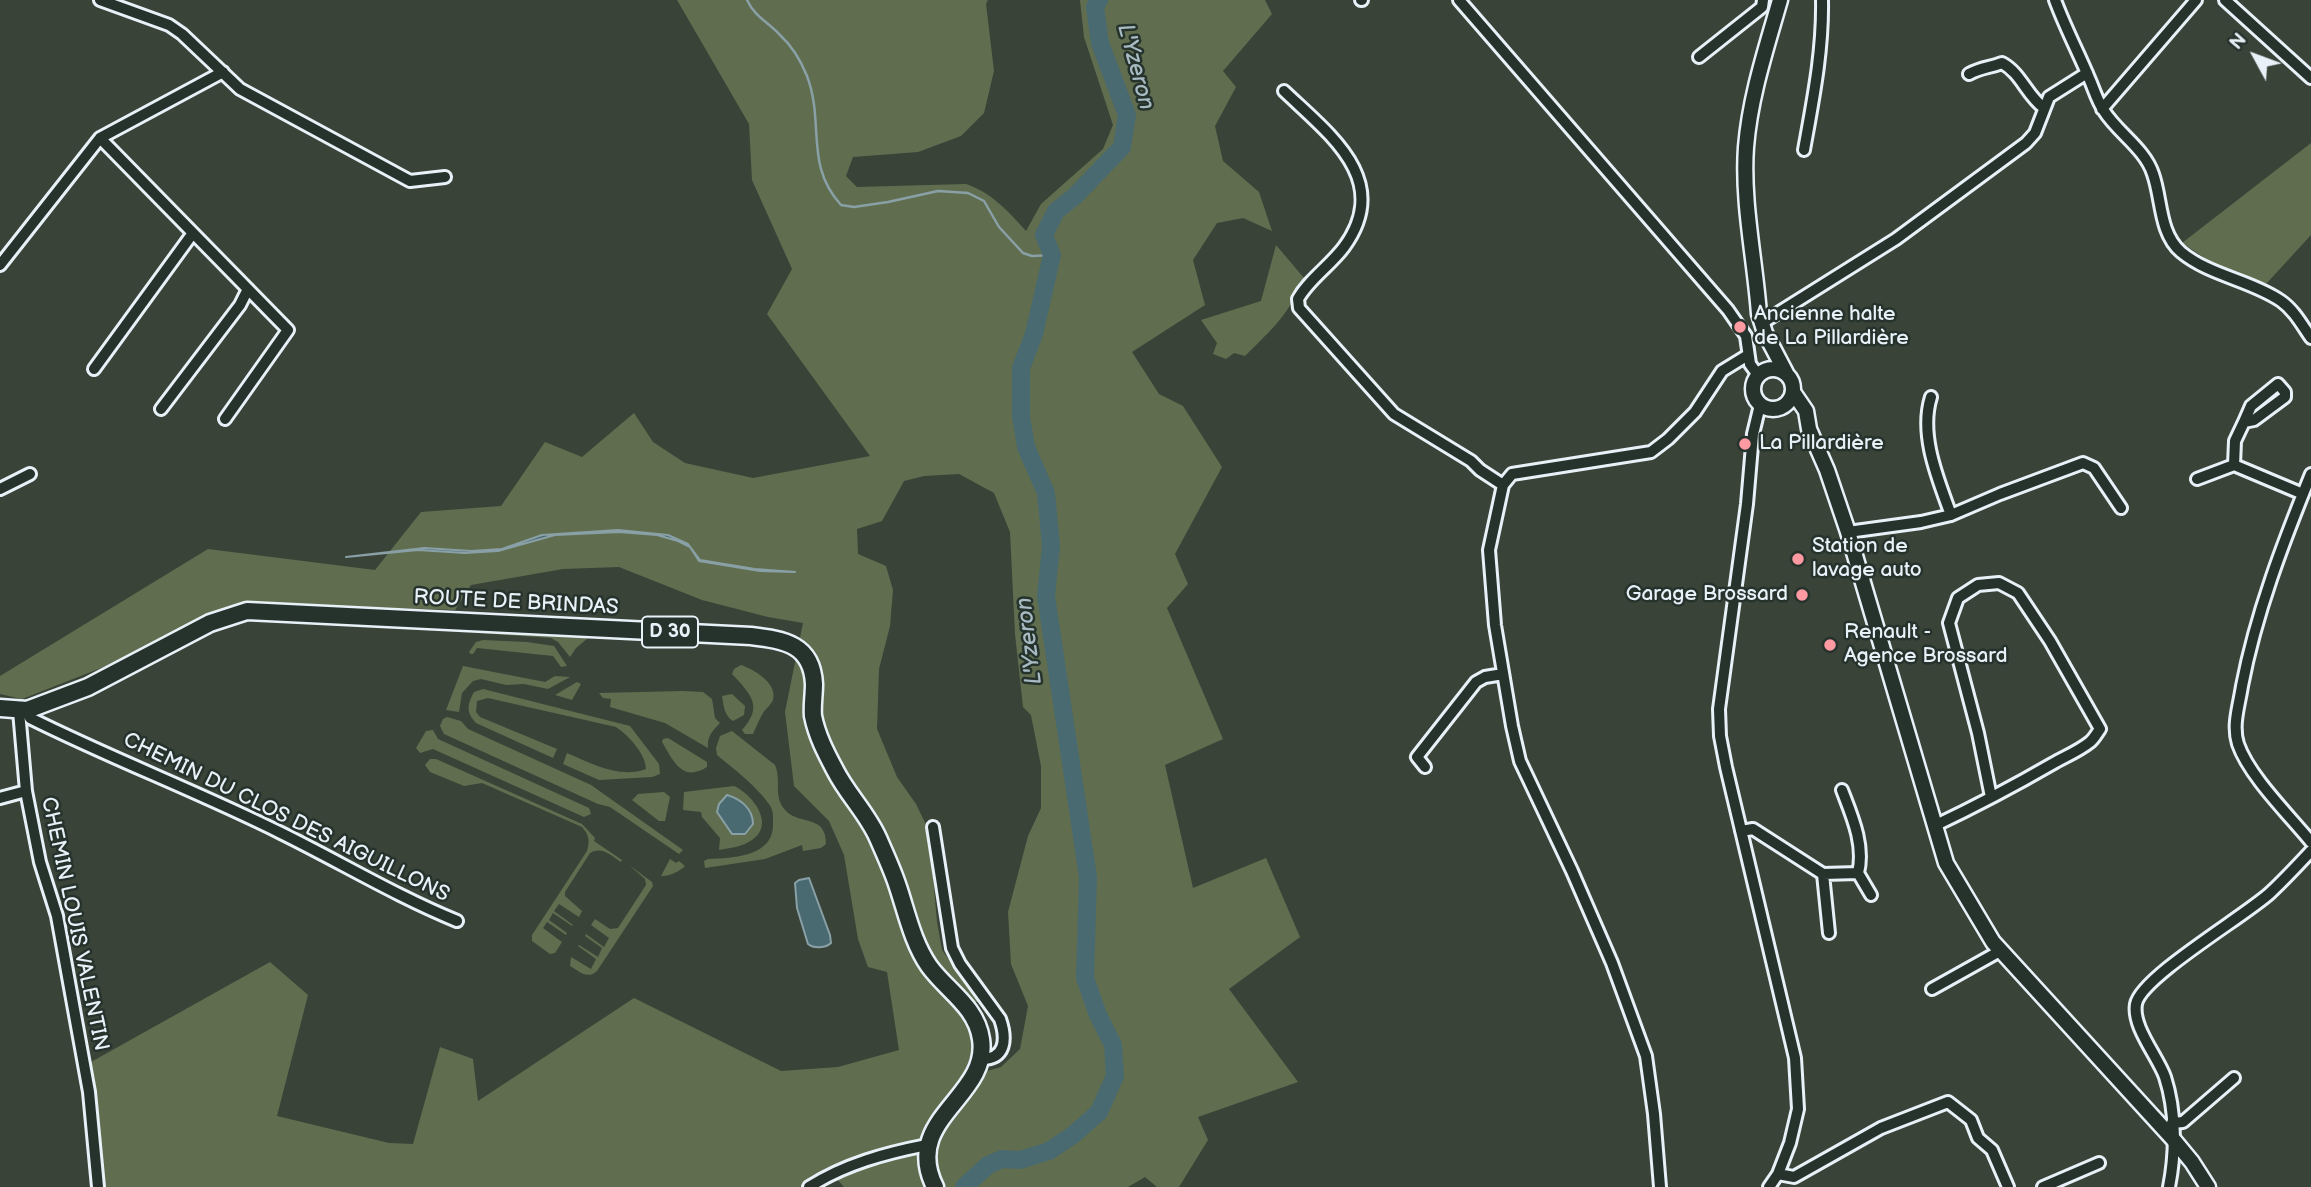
<!DOCTYPE html>
<html>
<head>
<meta charset="utf-8">
<style>
	body { margin:0 }
	#map { position:relative; width:2311px; height:1187px; overflow:hidden; background:#3a4338; font-family:"Balsamiq Sans",sans-serif }
	canvas { display:block }
	.north { position:absolute; left:2220px; top:21px; width:70px; height:70px; -webkit-text-stroke:5px #26332d; paint-order:stroke; rotate:311deg; font-size:19px; font-weight:700; line-height:28px; text-align:center; color:#e8f1f8 }
	.north::after { content:''; display:block; margin:auto; width:24px; height:32px; background:#e8f1f8; clip-path:polygon(50% 0,100% 100%,50% 72%,0 100%) }
</style>
</head>
<body>
<div id="map">
<canvas width="2311" height="1187"></canvas>
<div class="north">N</div>
</div>
<script>
const g = document.querySelector('canvas').getContext('2d');
g.lineJoin = 'round';
function fill(path, color) { g.fillStyle = color; g.fill(path, 'evenodd'); }
function trace(path, color, width, dash) { g.strokeStyle = color; g.lineWidth = width; g.lineCap = dash ? 'butt' : 'round'; g.setLineDash(dash || []); g.stroke(path); }
function write(font, color, halo, rows, align = 'center') {
  g.font = font + ' "Balsamiq Sans",sans-serif'; g.lineWidth = 5; g.setLineDash([]); g.textBaseline = 'middle'; g.strokeStyle = halo; g.fillStyle = color; for (const [text, x, y, turn = 0] of rows) {
    g.save(); g.translate(x, y); g.rotate((+turn || 0) * Math.PI / 180); g.textAlign = isNaN(turn) ? turn : align; if (halo) g.strokeText(text, 0, 0); g.fillText(text, 0, 0); g.restore();
  }
}
const green = new Path2D(`
	M677 0H988L986 4 994 71 984 113 961 136 918 152 853 157 846 176 857 187 966 184C992 193 1008 211 1026 231L1041 204 1103 149 1113 125 1084 37 1080 0H1265L1272 14 1223 71 1236 87 1215 126 1223 161 1259 192 1272 231 1243 218 1217 223 1193 260 1205 305 1132 352 1159 394 1183 406 1222 467 1175 554 1188 584 1167 608 1223 739 1165 765 1193 888 1266 858 1300 937 1229 989 1298 1082 1198 1117 1208 1140 1179 1187H1157L1145 1177 1128 1187H844L836 1178 885 1156 918 1149 944 1127 987 1071 1001 1067 1020 1049 1028 1006 1011 964 1008 912 1028 836 1041 808V766L1031 715 1023 707 1015 634 1010 532 994 493 959 474 924 476 904 481 882 521 857 529 858 554 886 566 893 590 890 626 879 669 877 729 897 777 916 804 929 831 937 922 942 950 978 1001 963 1012C965 1020 971 1030 972 1038 976 1075 931 1110 918 1145 873 1153 840 1163 800 1187H101L91 1062 270 962 308 995 277 1116 389 1143 413 1144 440 1047 473 1059 478 1101 634 998 781 1071 838 1067 899 1050 887 972 868 967 858 939 844 855 829 821 794 786 785 712 803 623 768 617 702 600 619 567 563 569 471 585 455 610 248 603 101 668 22 699 0 694V676L208 549 375 570 421 512 501 506 545 442 582 457 634 413 653 442 685 463 753 478 870 456 767 314 792 269 752 180 749 124Z
	M2311 143V235L2266 284 2217 266 2182 243Z
	M1276 245 1304 278C1288 316 1273 328 1245 356L1234 353 1226 359 1213 354 1217 343 1201 320 1261 301Z
	M478 628 582 632 588 638 576 648 570 657 558 642 551 638 479 633Z
	M483 640 527 642 554 646 567 666 561 667 553 656 477 648 473 654H471L469 652 476 642Z
	M741 665C753 669 778 683 773 700 771 705 765 709 763 713 759 720 756 727 753 734H745L742 730C763 707 752 695 732 674L734 669Z
	M463 666 545 682 555 676 570 677 548 689 524 684 506 685 481 679 473 681 462 693 459 712 446 710Z
	M577 682 581 684 572 700 555 695Z
	M483 689 630 726 659 764 660 774 652 777 599 780 563 764 567 753C590 763 620 779 646 769 646 754 628 735 616 727L488 698 477 701 476 712 480 717 557 749 553 758 476 723C466 712 467 705 474 692Z
	M683 691 703 692 712 699 715 718 720 723C712 731 707 737 708 748L665 723 610 707 611 699 603 698 599 693Z
	M732 694 745 706 744 715 733 721C724 715 724 707 722 696Z
	M447 717 461 721 468 729 591 785 683 850 679 854 610 807 598 804 444 734 440 726 443 719Z
	M433 730 438 739 589 808 591 814 584 817 433 749 420 753 416 748 426 731Z
	M732 731 775 765C782 781 772 798 787 812 802 825 826 815 826 844L821 848 803 851 802 845 765 859 705 868 704 861 708 859C732 858 773 857 773 825 773 817 774 811 769 804 755 785 735 770 717 755L716 748 720 736Z
	M668 738 707 762V767C682 783 673 760 662 742L663 739Z
	M430 759H436L582 824 595 838 594 841 622 860 621 862C610 855 602 846 590 853L565 892V896L582 911 579 917 559 904 554 911 573 925 572 926 553 913 549 920 567 933 566 935 547 922 543 928 562 942 555 953 550 954 532 941V935L587 851C590 840 589 835 582 827L482 783 464 786 430 772 425 765Z
	M734 786C752 794 776 824 752 840 742 847 730 848 719 850L720 838 702 817 701 812 683 810 684 792Z
	M664 792 670 797 665 821H659L632 800 638 794Z
	M670 859 676 863 679 861 685 866C681 871 667 877 661 876Z
	M629 865 652 882 653 886 597 971C587 980 579 971 570 966L571 957 591 969 596 959 578 946 579 945 598 957 602 948 585 936 586 934 604 947 609 938 591 925 595 919 610 929 618 928 646 885 645 879Z`);
const water = new Path2D(`
	M618 530 668 535 688 544 700 560 755 569 795 572 760 571 699 561 690 547 678 541 657 535 619 532 555 535 498 551 465 553 418 550 346 557 424 548 471 551 502 549 542 535Z
	M727 795C741 799 753 809 753 824L745 834H732L717 812 719 804Z
	M809 878 830 935 831 943C826 948 814 949 808 944L797 908 795 883 799 880Z`);
const stream = new Path2D(`
	M747 0C755 17 768 22 780 35 792 46 801 61 807 76 825 124 804 164 841 205L854 207 888 202 938 191 968 193 984 201 999 227 1023 253 1032 256 1052 255`);
const river = new Path2D(`
	M964 1187 988 1165 1002 1159 1020 1160 1049 1151 1073 1135 1099 1112 1115 1076 1113 1045 1098 1015 1085 978 1088 877 1046 596 1051 546 1046 493 1026 447 1021 416V368L1034 334 1052 255 1044 235 1056 211 1075 196 1122 147 1127 115 1100 43 1095 7 1099 0`);
const minor = new Path2D(`
	M100 0 169 25 182 34 240 89 410 181 445 177
	M1361 0H1362
	M1459 0 1728 310 1746 336 1750 364 1758 375
	M2055 0C2065 27 2078 52 2089 78 2094 89 2097 101 2104 111 2118 133 2145 149 2153 174 2162 199 2159 233 2181 252 2210 276 2250 280 2281 301 2294 310 2302 325 2311 338
	M2225 0 2311 78
	M1699 57 1762 7 1763 0
	M1969 74C1982 67 1989 68 2002 63 2021 73 2027 96 2044 108
	M1284 91C1329 134 1393 180 1344 247 1330 266 1309 279 1298 299L1299 308 1394 414 1471 461 1480 470 1503 485
	M2102 109 2196 0
	M100 138 288 330 225 419
	M1804 150C1813 100 1823 51 1822 0
	M0 265 100 138 223 72
	M1762 323 1896 239 2026 143 2035 133 2049 97 2087 73
	M94 369 193 233
	M1931 397C1919 435 1938 479 1951 515
	M1760 405 1753 434 1747 504 1719 709 1720 736 1726 767 1795 1058 1798 1109 1790 1143 1778 1174 1769 1187
	M161 409 240 305 248 289
	M2234 465 2235 441 2244 422 2254 420 2285 397V392L2278 384 2251 406 2244 422
	M2311 474C2283 543 2256 613 2242 686 2239 706 2232 725 2238 744 2249 776 2289 815 2311 842
	M2197 479 2234 465 2303 494
	M0 489 30 474
	M1848 532 1921 522 1951 515 2000 494 2083 463 2094 468 2121 508
	M27 710 30 718C112 759 199 792 281 833 340 862 396 896 457 921
	M19 711 26 791 40 862 57 916 89 1092 98 1187
	M1425 767 1417 757 1476 682 1485 677 1503 674
	M1842 790C1852 816 1865 845 1858 873
	M0 798 26 791
	M1934 826C1974 807 2014 786 2052 764 2064 757 2079 751 2090 742 2094 739 2097 733 2100 729L2050 641 2018 593 1999 583 1978 585 1958 598 1949 623 1978 733 1991 797
	M933 827 952 948 960 964 1000 1019C1007 1039 1006 1060 980 1059
	M1741 831 1753 829 1823 874 1829 933
	M1823 874 1858 873 1871 895
	M1932 989 2000 951
	M2172 1123 2183 1122 2234 1078
	M1778 1174 1794 1177 1881 1128 1948 1102 1971 1120 1978 1138 1992 1150 2008 1187
	M809 1187C845 1164 886 1153 927 1145
	M1660 1187 1654 1114 1646 1056 1612 963 1572 871 1520 761 1512 726 1495 625 1489 550 1503 485 1512 474 1651 452 1668 439 1695 412 1722 371 1748 355
	M2043 1187 2099 1163
	M2169 1187C2176 1152 2176 1111 2165 1077 2157 1055 2132 1027 2136 1004 2141 977 2245 916 2270 893 2284 880 2298 865 2311 851`);
const secondary = new Path2D(`
	M1780 0C1766 49 1750 97 1746 147 1742 202 1755 259 1759 314L1765 333 1786 373
	M1753 389a20 20 0 1 1 40 0a20 20 0 1 1-40 0Z
	M1793 392 1806 411 1809 429 1827 470 1848 532 1946 863 1993 942 2173 1139 2192 1162 2208 1187`);
const primary = new Path2D(`
	M0 708 27 710 88 687 210 623 247 611 751 636C784 640 812 644 814 684 814 695 812 706 813 716 817 736 826 753 835 770 847 794 867 813 878 838 885 854 893 871 898 887 907 914 913 943 929 966 947 991 976 1006 981 1039 990 1097 901 1119 935 1187`);
const markers = [
	[1740,327,7,"#ff9aa2"],
	[1745,444,7,"#ff9aa2"],
	[1798,559,7,"#ff9aa2"],
	[1802,595,7,"#ff9aa2"],
	[1830,645,7,"#ff9aa2"]
];
const shields = [
	[670,632,56]
];
const shieldNames = [
	["D 30",670,632]
];
const poiNames = [
	["Ancienne halte",1754,315],
	["de La Pillardière",1754,339],
	["La Pillardière",1759,444],
	["Station de",1812,547],
	["lavage auto",1812,571],
	["Garage Brossard",1788,595,"right"],
	["Renault -",1844,633],
	["Agence Brossard",1844,657]
];
const streetNames = [
	["ROUTE DE BRINDAS",516,603,3],
	["CHEMIN DU CLOS DES AIGUILLONS",286,818,26],
	["CHEMIN LOUIS VALENTIN",74,924,78]
];
const waterNames = [
	["L'Yzeron",1135,67,75],
	["L'Yzeron",1030,641,-97]
];
fill(green, '#606e4f');
fill(water, '#496a70');
trace(water, '#89a0a6', 2);
trace(stream, '#89a0a6', 2.5);
trace(river, '#496a70', 18);
trace(minor, '#e8f1f8', 16);
trace(secondary, '#e8f1f8', 19);
trace(primary, '#e8f1f8', 21);
trace(minor, '#26332d', 10);
trace(secondary, '#26332d', 14);
trace(primary, '#26332d', 16);
for (const [x, y, r, color] of markers) { const dot = new Path2D(); dot.arc(x, y, r, 0, 2 * Math.PI); g.fillStyle = color; g.fill(dot); trace(dot, '#26332d', 2.5); }
for (const [x, y, w] of shields) { const box = new Path2D(); box.roundRect(x - w / 2, y - 15.5, w, 31, 5); g.fillStyle = '#26332d'; g.fill(box); trace(box, '#e8f1f8', 2); }
write('bold 19px', '#e8f1f8', null, shieldNames);
write('21px', '#e8f1f8', '#26332d', poiNames, 'left');
write('21px', '#e8f1f8', '#26332d', streetNames);
write('italic 23px', '#a8bbc2', '#26332d', waterNames);
</script>
</body>
</html>
